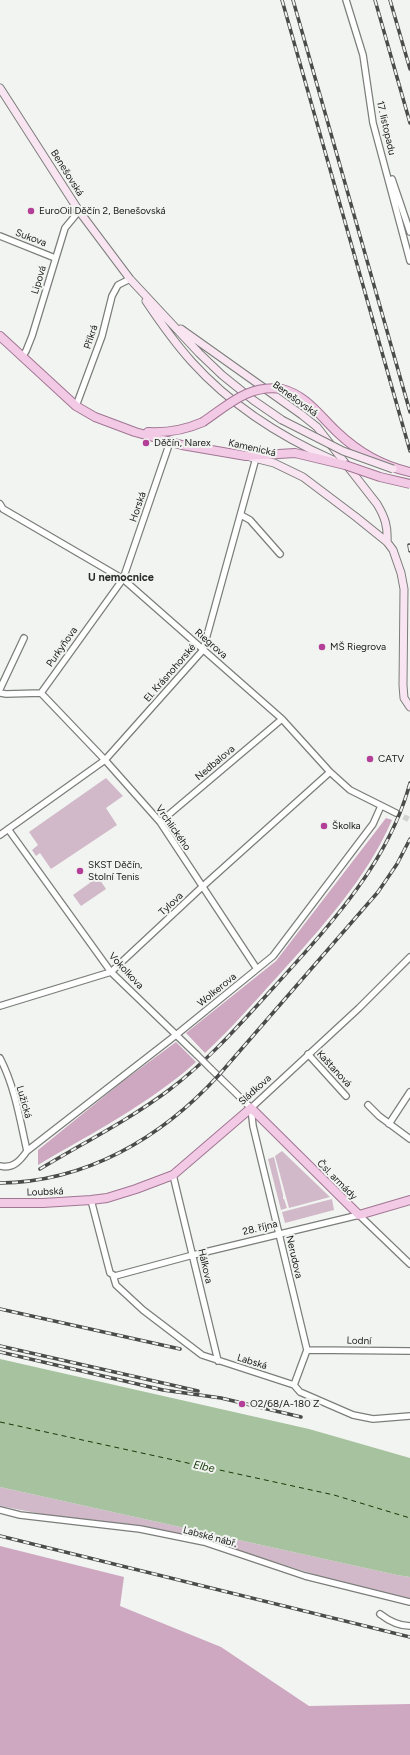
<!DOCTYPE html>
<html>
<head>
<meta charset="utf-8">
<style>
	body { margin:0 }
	canvas { display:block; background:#f1f4f0 }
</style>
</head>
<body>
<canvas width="410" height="1755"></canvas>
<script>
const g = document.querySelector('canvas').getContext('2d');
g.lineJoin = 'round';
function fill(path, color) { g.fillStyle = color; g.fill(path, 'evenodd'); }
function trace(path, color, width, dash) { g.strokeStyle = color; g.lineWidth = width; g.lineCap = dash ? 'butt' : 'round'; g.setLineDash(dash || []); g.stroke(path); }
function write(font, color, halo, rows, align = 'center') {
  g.font = font + ' Figtree,sans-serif'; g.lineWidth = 4; g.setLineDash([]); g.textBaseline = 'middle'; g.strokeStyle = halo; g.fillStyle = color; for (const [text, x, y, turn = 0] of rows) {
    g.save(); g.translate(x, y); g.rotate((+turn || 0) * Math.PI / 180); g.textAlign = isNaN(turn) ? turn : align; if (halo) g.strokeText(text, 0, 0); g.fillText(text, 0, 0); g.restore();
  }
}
const green = new Path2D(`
	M106 778 123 796 106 808 117 825 51 869 40 853 36 856 32 850 38 845 29 832Z
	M98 877 106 889 81 906 73 895Z
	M282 1151 330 1197 289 1208 275 1156Z
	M274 1157 283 1195V1199H284L287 1208 281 1210 268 1159Z
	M332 1199 334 1210 285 1223 282 1212Z
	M0 1487 397 1575 410 1577V1599L322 1577 225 1546 133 1525 47 1515 0 1506Z`);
const forest = new Path2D(`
	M386 818 392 820C366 880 321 928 278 976 254 1002 231 1029 205 1053L186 1033 276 961Z
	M176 1042 196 1062C149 1104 92 1133 38 1165V1150L122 1082Z
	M0 1546 124 1577 120 1606 221 1647 309 1706 410 1704V1755H0Z`);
const water = new Path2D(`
	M0 1359 309 1429 410 1458V1577L397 1575 0 1487Z`);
const ferry = new Path2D(`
	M0 1422 334 1495 410 1518`);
const streetTunnel = new Path2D(`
	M396 813 410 820`);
const street = new Path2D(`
	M346 0 363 55 373 123 410 261
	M392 179 410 232
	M0 236 55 258
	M22 357 26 351 32 336 65 228 79 211
	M76 406 102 336 112 296 118 285 130 279
	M0 504 3 509 123 579 282 719 330 772 350 790 396 813
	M241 515 250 520 280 554
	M0 689 24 638
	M0 693 6 694 41 693 123 579 170 442
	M41 693 105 760 160 822 257 969
	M160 822 282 719
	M8 829 111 972 197 1055
	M0 835 105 760 203 650 256 458
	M0 1006 111 972 202 887 330 772
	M308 1054 346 1096
	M0 1058C15 1087 20 1120 27 1151
	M211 1069 251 1108
	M368 1105 379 1116 410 1139
	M251 1108 253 1126 307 1350 294 1385
	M251 1108 359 1008 410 957
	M389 1124 410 1092
	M0 1166C13 1169 20 1161 27 1151L176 1035 273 956 373 824 381 806
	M173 1175 218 1361
	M91 1200 110 1273 115 1276 193 1255 359 1215 410 1264
	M113 1275 116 1285 143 1310 202 1355 294 1385 300 1392 353 1415 373 1419 410 1416
	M307 1350 410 1351
	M0 1510 20 1515 140 1529 204 1542 305 1576 410 1602
	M380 1614C389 1621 399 1626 410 1626`);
const secondary = new Path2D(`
	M0 88 79 211 130 279 199 353 222 375 253 400 282 420
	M146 301C160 322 175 343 192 362 230 404 281 437 333 460
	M181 329 302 415 317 427 377 504C385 517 388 527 387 542
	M250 457 274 463 303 477 356 517 387 542 393 550 401 573 404 589 403 685 404 698 410 707`);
const primary = new Path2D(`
	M0 336 76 406 95 417 135 432 182 445 246 456 295 453 345 465
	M282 389C306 395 320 416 337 432 358 452 382 466 410 472
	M148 432C168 433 185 430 203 422
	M0 1203H43L91 1200 107 1198 136 1189 173 1175 251 1108 359 1215 410 1200`);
const rail = new Path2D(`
	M282 0 410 451
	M293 0 410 412
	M375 0 410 123
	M390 0 410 69
	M409 545 410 551
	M40 1169C83 1143 129 1120 169 1090 209 1060 241 1023 274 987 329 926 388 864 410 783
	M0 1183C86 1182 161 1138 218 1076L378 892 397 864 410 839
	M0 1309 180 1349
	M0 1346 198 1391
	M0 1352 163 1390 221 1398 301 1417
	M0 1536 410 1637`);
const streetBridge = new Path2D(`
	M197 1055 211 1069`);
const secondaryBridge = new Path2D(`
	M282 420 343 451 393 469`);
const primaryBridge = new Path2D(`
	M203 422C228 405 249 384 282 389
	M345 465 380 477 410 484`);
const markers = [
	[31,211,4,"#b33f98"],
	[146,443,4,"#b33f98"],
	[322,647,4,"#b33f98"],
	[370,759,4,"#b33f98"],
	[324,826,4,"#b33f98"],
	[80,871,4,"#b33f98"],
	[242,1404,4,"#b33f98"]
];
const streetNames = [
	["17. listopadu",386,128,77],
	["Benešovská",67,173,58],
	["Sukova",31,238,21],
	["Lipová",39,280,-73],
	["Příkrá",91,337,-72],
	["Benešovská",295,399,36],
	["Kamenická",252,448,13],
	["Horská",138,507,-71],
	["Riegrova",211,644,41],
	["Purkyňova",62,647,-55],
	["El. Krásnohorské",170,673,-49],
	["Nedbalova",215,763,-40],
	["Vrchlického",173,828,55],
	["Tylova",171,904,-43],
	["Vokolkova",126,971,47],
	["Wolkerova",217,990,-39],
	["Kaštanová",334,1069,47],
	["Sládkova",255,1090,-42],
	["Lužická",24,1102,74],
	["Čsl. armády",337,1180,45],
	["Loubská",45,1192,-2],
	["28. října",260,1228,-14],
	["Nerudova",294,1257,77],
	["Hálkova",205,1266,77],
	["Lodní",359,1341,2],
	["Labská",252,1362,17],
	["Labské nábř.",210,1537,15]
];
const poiNames = [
	["EuroOil Děčín 2, Benešovská",39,211],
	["Děčín, Narex",154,443],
	["MŠ Riegrova",330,647],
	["CATV",378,759],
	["Školka",332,826],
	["SKST Děčín,",88,865],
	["Stolní Tenis",88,877],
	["O2/68/A-180 Z",250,1404]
];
const neighbourhoodNames = [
	["U nemocnice",121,578]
];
const waterNames = [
	["Elbe",204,1467,12]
];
fill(green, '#d1b9c9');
fill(forest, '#cea7c1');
fill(water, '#a7c29f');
trace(ferry, '#163a07', 1, [5, 4]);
trace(streetTunnel, '#d1d3d0', 5.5, [5.5, 3]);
trace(street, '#7b7e7a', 8);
trace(secondary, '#7b7e7a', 9);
trace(primary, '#a17693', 10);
trace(street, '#fff', 5.5);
trace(secondary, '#f9e5f2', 7);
trace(primary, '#f2cae6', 8);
trace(rail, '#4a4b4a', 3.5);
trace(rail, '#f1f4f0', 2, [6]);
trace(streetBridge, '#7b7e7a', 8, []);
trace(secondaryBridge, '#7b7e7a', 9, []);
trace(primaryBridge, '#a17693', 10, []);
trace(streetBridge, '#fff', 5.5);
trace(secondaryBridge, '#f9e5f2', 7);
trace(primaryBridge, '#f2cae6', 8);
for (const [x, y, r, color] of markers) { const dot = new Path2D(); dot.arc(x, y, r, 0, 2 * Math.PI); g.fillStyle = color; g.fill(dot); trace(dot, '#f1f4f0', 1.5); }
write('10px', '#191a19', '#f1f4f0', streetNames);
write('10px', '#191a19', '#f1f4f0', poiNames, 'left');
write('bold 11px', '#292b28', '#f1f4f0', neighbourhoodNames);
write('italic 11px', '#163a07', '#f1f4f0', waterNames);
</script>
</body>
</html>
